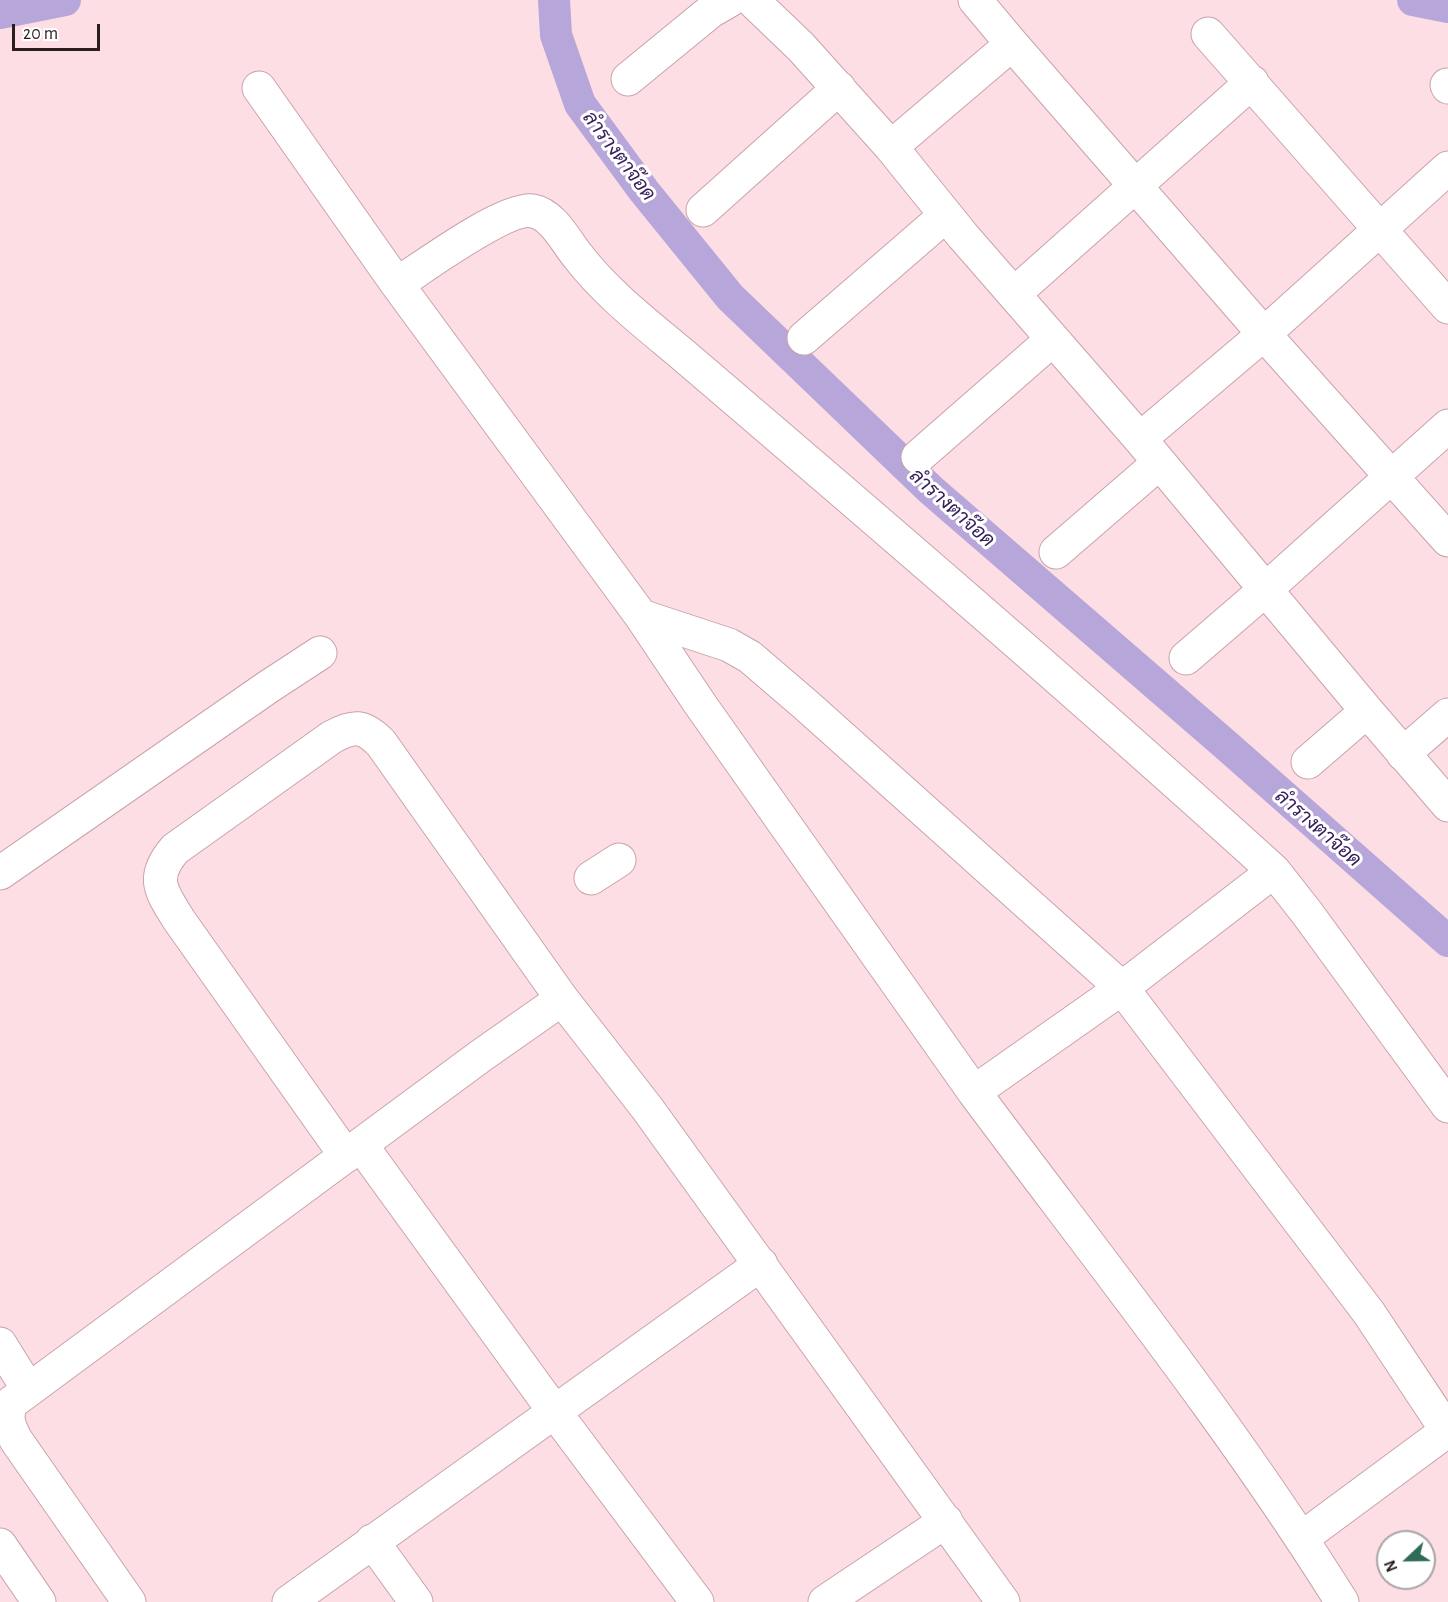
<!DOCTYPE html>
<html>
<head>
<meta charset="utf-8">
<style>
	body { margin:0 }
	#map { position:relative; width:1448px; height:1602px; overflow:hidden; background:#fddee4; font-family:"Alegreya Sans",sans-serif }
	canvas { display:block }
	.north { position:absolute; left:1376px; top:1530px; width:60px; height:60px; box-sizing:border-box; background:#fff; border:2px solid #aaa5a6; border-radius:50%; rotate:248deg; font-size:16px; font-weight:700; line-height:24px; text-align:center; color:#2b1d20 }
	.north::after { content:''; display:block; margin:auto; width:21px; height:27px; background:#2f6b55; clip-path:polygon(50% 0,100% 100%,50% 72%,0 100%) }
	.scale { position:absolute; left:12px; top:24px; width:88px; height:27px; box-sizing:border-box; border:3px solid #2b1d20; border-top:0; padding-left:8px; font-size:18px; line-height:21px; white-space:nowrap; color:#2b1d20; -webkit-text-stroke:4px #fff; paint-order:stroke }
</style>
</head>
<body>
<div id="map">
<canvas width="1448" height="1602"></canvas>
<div class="north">N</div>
<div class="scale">20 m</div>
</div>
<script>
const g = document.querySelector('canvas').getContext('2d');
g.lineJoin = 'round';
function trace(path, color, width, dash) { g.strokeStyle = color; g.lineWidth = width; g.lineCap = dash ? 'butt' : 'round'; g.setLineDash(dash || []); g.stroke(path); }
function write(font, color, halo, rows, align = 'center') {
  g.font = font + ' "Alegreya Sans",Sarabun,sans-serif'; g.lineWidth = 6; g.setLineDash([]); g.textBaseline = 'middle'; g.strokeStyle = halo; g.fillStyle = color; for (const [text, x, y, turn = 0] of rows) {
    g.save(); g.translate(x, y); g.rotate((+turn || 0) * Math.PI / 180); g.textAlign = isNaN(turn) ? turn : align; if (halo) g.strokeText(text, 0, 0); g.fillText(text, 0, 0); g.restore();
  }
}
const canal = new Path2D(`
	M554 0 556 35 580 104 644 191 730 297 931 490 1227 746 1448 941
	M1413 0 1448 7
	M0 13 65 0`);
const minor = new Path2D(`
	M752 0 801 47 891 147 963 236 1140 439 1367 711 1448 805
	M975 0 1012 44 1264 334 1448 540
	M1208 34 1448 307
	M628 79 711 11 730 0
	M1447 85 1448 87
	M259 88 397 284
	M891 147 1012 44
	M703 210 839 88
	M1014 294 1252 82
	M804 338 946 215
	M1140 439 1264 334 1448 168
	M918 457 1053 339
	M1056 552 1159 463
	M641 616 729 645 750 657 806 705 1122 988 1369 1313 1448 1432
	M1186 658 1265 590 1448 426
	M1403 754 1448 715
	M1308 762 1367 711
	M0 873 268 687 320 653
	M591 878 619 860
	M974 1092 700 704 641 616 397 284C422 268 506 206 533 211 553 215 565 240 577 255 606 293 645 323 682 354 881 524 1080 695 1274 871
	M361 1145 554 1411 697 1602
	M346 1156 179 920C161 891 150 878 175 849L332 737C354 725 363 725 381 743L562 999 647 1108 1003 1602
	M0 1344 28 1389
	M1302 1538 1448 1430
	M372 1541 416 1602
	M0 1545 39 1602
	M129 1602 16 1440C9 1426 5 1418 11 1403L482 1055 562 999
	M289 1602 761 1264
	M825 1602 946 1521
	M1342 1602C1231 1424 1099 1260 974 1092L1122 988 1274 871 1307 913 1448 1106`);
const waterNames = [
	["ลำรางตาจ๊อด",619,156,53],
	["ลำรางตาจ๊อด",952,508,42],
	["ลำรางตาจ๊อด",1318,828,41]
];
trace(canal, '#b7a6da', 32);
trace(minor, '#c8a3aa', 35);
trace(minor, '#fff', 33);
write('italic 20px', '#39205d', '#fff', waterNames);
</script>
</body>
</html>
